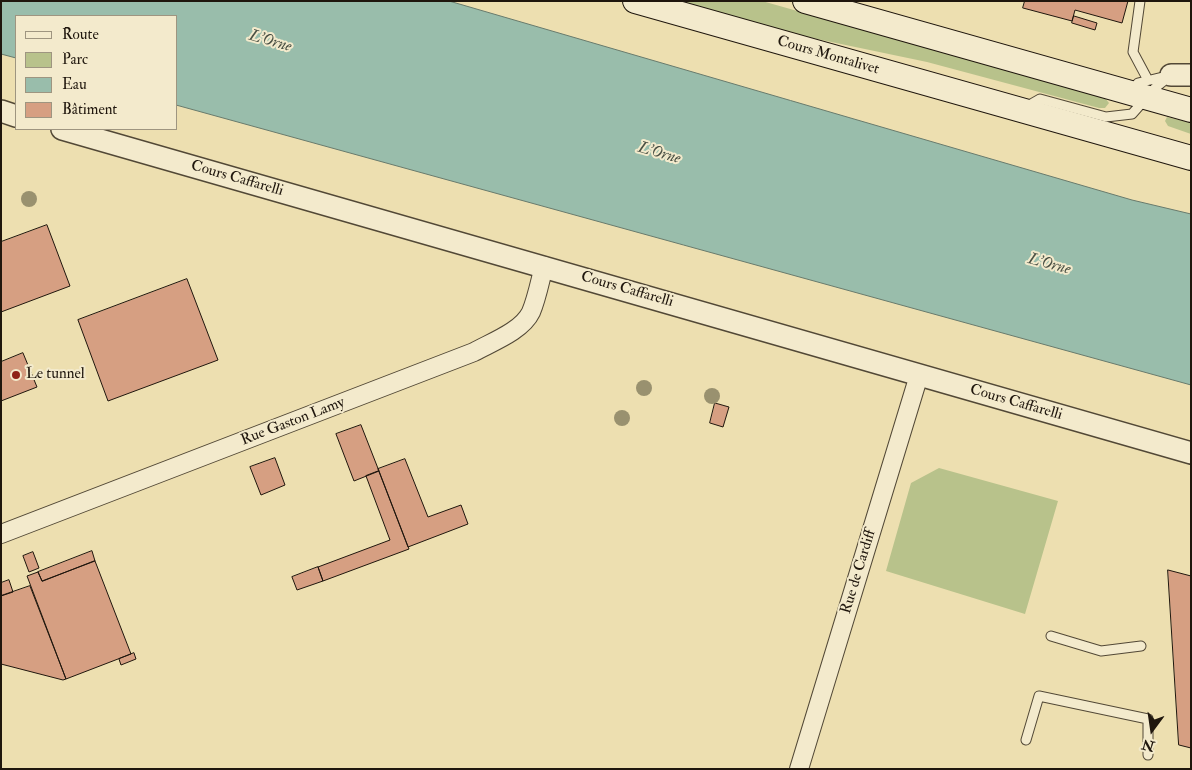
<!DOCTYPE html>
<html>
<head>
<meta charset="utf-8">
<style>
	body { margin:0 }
	#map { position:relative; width:1192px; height:770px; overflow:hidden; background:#eddfb0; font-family:"IM FELL Double Pica",serif }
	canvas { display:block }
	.frame { position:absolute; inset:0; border:2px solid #1f160d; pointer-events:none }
	.legend { position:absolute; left:15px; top:15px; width:162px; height:115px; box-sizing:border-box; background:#f3eacc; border:1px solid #9e9580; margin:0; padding:6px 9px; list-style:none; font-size:15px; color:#1f160d }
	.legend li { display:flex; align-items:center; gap:10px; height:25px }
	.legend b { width:25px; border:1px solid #9e9580 }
	.north { position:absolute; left:1127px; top:705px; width:50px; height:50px; -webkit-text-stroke:4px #f3eacc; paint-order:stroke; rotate:194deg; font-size:14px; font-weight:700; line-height:20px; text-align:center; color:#1f160d }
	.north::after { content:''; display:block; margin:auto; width:18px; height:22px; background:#1f160d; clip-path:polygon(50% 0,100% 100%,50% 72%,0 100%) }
</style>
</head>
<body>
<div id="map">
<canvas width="1192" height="770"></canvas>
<div class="frame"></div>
<ul class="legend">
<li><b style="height:6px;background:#f3eacc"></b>Route</li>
<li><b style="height:14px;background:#b8c28b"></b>Parc</li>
<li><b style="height:14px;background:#99bdab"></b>Eau</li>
<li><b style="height:14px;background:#d69f82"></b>Bâtiment</li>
</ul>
<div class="north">N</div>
</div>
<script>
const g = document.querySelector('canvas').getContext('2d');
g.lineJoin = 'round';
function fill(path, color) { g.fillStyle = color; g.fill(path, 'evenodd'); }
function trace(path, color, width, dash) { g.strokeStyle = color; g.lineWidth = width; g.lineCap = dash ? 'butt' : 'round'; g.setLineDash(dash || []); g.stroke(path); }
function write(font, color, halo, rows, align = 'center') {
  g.font = font + ' "IM FELL Double Pica",serif'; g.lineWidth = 4; g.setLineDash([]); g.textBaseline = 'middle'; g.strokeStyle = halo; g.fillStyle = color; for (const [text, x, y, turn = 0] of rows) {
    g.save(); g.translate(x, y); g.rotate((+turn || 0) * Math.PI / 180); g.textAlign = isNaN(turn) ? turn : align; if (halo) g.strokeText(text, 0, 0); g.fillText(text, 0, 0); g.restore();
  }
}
const green = new Path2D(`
	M679 1H762L1105 98 1109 103 1105 108H1099L927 62 798 35Z
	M1167 117 1191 123V134L1168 126 1165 121Z
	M939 468 1058 501 1025 614 886 571 911 483Z`);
const water = new Path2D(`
	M1 1H449L1132 200 1191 214V385L176 105V16H16V58L1 54Z`);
const building = new Path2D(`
	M1025 1H1128L1122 23 1075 10 1072 21 1023 8Z
	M1074 16 1097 23 1095 30 1072 23Z
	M47 225 70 286 1 312V242Z
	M187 279 218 360 108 401 78 320Z
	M23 353 37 387 1 401V362Z
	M715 403 729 407 723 427 710 423Z
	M361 425 379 471 354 481 336 434Z
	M275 458 285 485 261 495 250 467Z
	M405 459 428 517 461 505 468 524 408 547 378 469Z
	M379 471 409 549 323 581 318 567 390 540 366 476Z
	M92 551 95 561 42 581 38 572Z
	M33 552 39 568 29 572 23 556Z
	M95 561 131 654 66 679 27 576 38 572 42 581Z
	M318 567 323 581 297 590 292 577Z
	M1168 570 1191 576V748L1179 745Z
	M9 580 13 592 1 596V583Z
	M30 586 66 679 63 680 1 664V596Z
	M134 653 136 659 121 665 119 659Z`);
const service = new Path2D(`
	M1140 1 1133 52 1148 80
	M1132 91 1138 83 1171 75
	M1026 107 1040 99 1106 117 1132 114 1155 88 1171 75
	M1051 636 1101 651 1141 646
	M1026 740 1039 696 1148 719V755`);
const minor = new Path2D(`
	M1 534 474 352C492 342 522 331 531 312 537 298 540 281 544 266
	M799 769 919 375`);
const tertiary = new Path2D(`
	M1171 75H1191
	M1 111 16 116
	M62 129 1191 453`);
const secondary = new Path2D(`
	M635 1 1191 158
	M805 1 1191 110`);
const trees = [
	[29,199],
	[644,388],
	[712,396],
	[622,418]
];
const markers = [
	[16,375,5,"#8f2418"]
];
const streetNames = [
	["Cours Montalivet",828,56,16],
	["Cours Caffarelli",237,179,16],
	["Cours Caffarelli",627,290,16],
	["Cours Caffarelli",1016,403,16],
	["Rue Gaston Lamy",293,422,-21],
	["Rue de Cardiff",859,572,-73]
];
const poiNames = [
	["Le tunnel",26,375]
];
const waterNames = [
	["L'Orne",270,42,16],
	["L'Orne",659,154,16],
	["L'Orne",1049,265,15]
];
fill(green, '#b8c28b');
fill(water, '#99bdab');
trace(water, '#687a6c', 1);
fill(building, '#d69f82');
trace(building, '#1f160d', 1);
trace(service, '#524836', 11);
trace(minor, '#524836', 20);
trace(tertiary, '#524836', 24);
trace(secondary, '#1f160d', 26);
trace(service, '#f3eacc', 9);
trace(minor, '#f3eacc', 18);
trace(tertiary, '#f3eacc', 21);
trace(secondary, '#f3eacc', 24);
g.fillStyle = '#99916f';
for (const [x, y] of trees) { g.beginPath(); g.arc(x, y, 8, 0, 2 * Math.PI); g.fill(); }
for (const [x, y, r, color] of markers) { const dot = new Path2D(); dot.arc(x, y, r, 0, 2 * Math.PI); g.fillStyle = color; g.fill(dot); trace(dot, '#f3eacc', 2); }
write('15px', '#1f160d', '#f3eacc', streetNames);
write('15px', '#1f160d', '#f3eacc', poiNames, 'left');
write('italic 16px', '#4a5044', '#f3eacc', waterNames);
</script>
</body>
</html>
